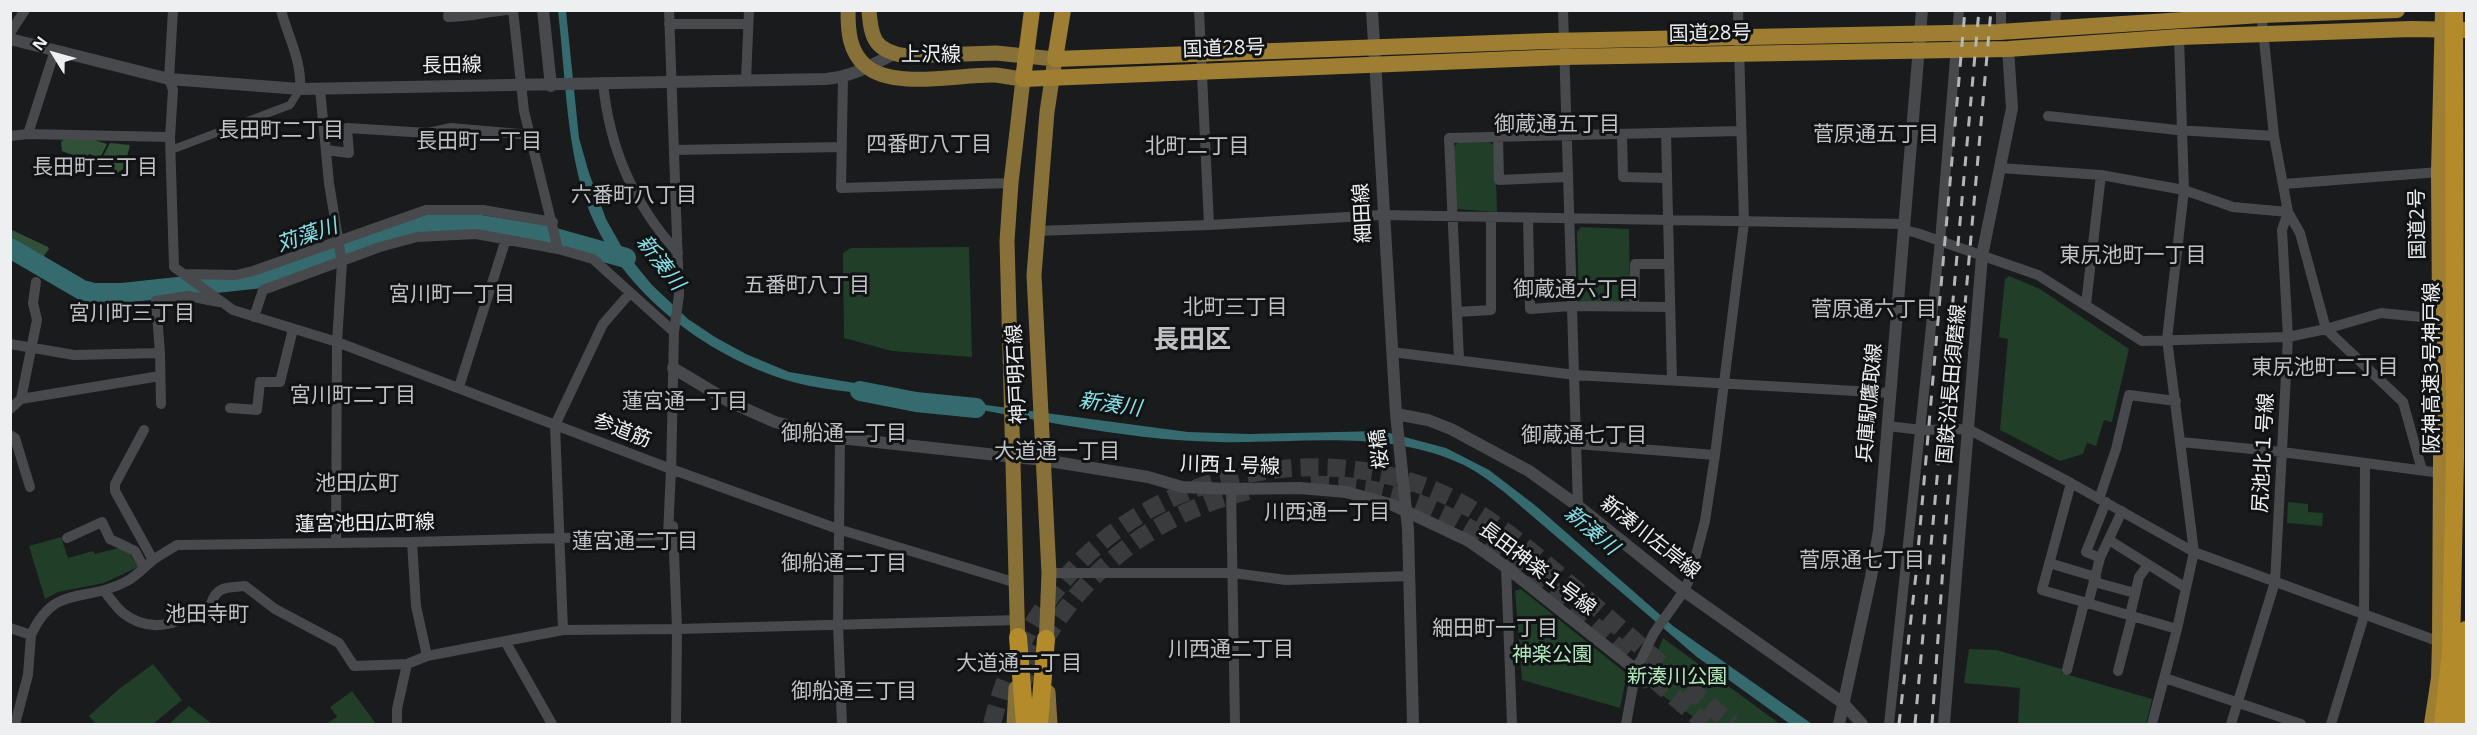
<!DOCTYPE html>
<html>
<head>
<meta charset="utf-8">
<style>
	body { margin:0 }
	#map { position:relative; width:2477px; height:735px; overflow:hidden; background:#191b1d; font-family:"Open Sans",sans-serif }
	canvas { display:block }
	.frame { position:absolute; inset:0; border:12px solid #eeeff1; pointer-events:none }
	.north { position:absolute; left:24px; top:24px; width:60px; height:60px; -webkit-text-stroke:4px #101214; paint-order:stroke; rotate:307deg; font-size:16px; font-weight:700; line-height:24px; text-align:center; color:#eeeff1 }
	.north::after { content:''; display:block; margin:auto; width:21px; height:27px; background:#eeeff1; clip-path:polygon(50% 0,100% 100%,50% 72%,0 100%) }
</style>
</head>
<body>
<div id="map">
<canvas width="2477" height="735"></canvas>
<div class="frame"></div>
<div class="north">N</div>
</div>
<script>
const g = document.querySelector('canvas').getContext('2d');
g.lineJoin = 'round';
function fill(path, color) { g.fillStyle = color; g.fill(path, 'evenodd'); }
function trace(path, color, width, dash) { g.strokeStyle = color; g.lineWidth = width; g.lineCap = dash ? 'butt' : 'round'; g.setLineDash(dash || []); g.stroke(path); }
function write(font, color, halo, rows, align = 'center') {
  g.font = font + ' "Open Sans","Noto Sans JP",sans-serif'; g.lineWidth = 6; g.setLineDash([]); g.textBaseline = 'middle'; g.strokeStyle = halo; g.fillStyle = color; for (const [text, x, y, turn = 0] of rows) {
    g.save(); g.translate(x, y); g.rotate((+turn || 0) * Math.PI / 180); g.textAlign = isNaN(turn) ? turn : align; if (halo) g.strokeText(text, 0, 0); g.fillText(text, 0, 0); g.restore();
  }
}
const green = new Path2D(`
	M1458 142H1489L1495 146 1497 212 1456 209 1453 148Z
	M1581 227 1629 229 1630 297 1626 302H1582L1579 300 1577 232Z
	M969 247 972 357 892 351 844 338 843 253 851 248Z
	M2009 276 2040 289 2129 349 2112 422 2104 420 2096 446 2087 443 2083 454 2060 461 2000 430 2008 339 1999 337 2005 279Z
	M2288 502 2308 504V512L2323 513 2322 526 2287 523Z
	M61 537 68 558 93 551 95 554C120 548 125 542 138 567L104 583 58 592 45 599 29 546Z
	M1521 589 1627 674 1620 708 1522 680 1515 591Z
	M1663 638 1780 724H1704L1650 687 1642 689Z
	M1969 649 1996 650 2062 669V673L2152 699 2146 724H2018L2020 688 1964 683Z
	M153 664 182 700 153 724H96L89 716 119 689Z
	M352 691 376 724H326L337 717 330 707Z
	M189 706 212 724H169Z`);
const forest = new Path2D(`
	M63 140H94L107 144 100 158 89 154 85 160 62 151 61 142Z
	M110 143 130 145 124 168 114 176 97 168Z
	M10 229 48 247 49 249 43 257 11 237Z`);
const water = new Path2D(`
	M558 11H566L579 138 589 173 606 219 624 251 652 285 688 319 715 337 746 354 789 372 986 405 1188 432 1249 434 1382 431 1446 448 1489 470 1536 506 1673 626 1812 724H1790L1697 657 1503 491C1488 480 1474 469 1457 462 1381 429 1298 444 1218 442 1117 440 1019 415 919 399 877 393 834 393 793 382 705 357 612 286 584 196 566 139 565 70 558 11Z`);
const river = new Path2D(`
	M10 248 82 290 94 293H122L262 278 411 225 455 221 544 235 626 258
	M860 391 916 402 976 408`);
const motorwayTunnel = new Path2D(`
	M1311 485C1429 481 1507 549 1590 622 1628 657 1667 691 1706 724
	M1020 689C1062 588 1141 517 1248 491
	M992 724C1006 666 1035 611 1076 566 1169 466 1339 437 1459 502 1507 528 1547 565 1588 600 1636 642 1683 684 1732 724`);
const pedestrian = new Path2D(`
	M171 150 290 105 300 89`);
const minor = new Path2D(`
	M173 10 169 79 173 90 170 137 174 267 233 310 337 342 671 469 838 529 1017 583
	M281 10C288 37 302 61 300 89
	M449 10 448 17C469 17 486 12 507 10
	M513 10 524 111 558 249
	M669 10 679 295 674 332 671 475
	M1199 10 1209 225
	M1563 10 1578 506
	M669 24H748
	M2055 29 2056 10
	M10 33 25 10
	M2001 35V10
	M843 78 841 188 1011 183
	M746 80 749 10
	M603 82C609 147 634 205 678 253
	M320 89 329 183 342 263 337 342 336 542
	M2048 116 2177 130 2274 136
	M1666 133 1672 380
	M28 134 55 50
	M1622 134 1623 177 1666 178
	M10 136 28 134 170 137
	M1498 136 1499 180 1567 177
	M326 150 349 153 347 128 428 133 451 128 531 135
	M674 150 842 147
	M2000 168 2101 175 2184 190 2233 207 2288 212
	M2284 184 2439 172
	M2288 212 2300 233 2326 329 2403 402 2422 470
	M1528 219 1530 309 1572 306 1670 307
	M1904 230 1917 233 2038 275 2142 341 2288 337 2326 329 2381 313 2441 319
	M1036 231 1209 225 1382 215 1904 224
	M185 274 236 275 253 271 426 210H483L553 222
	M2086 304 2101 175
	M1634 306 1635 264H1668
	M1457 312 1491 310V218
	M254 317 263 290 380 247 417 237 476 234 558 249 593 259 674 332
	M10 344 74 355 160 353 156 301 188 296 219 302
	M1392 352 1575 375 1891 393
	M160 353 161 404
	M1459 359 1449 138 1741 131
	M459 387 506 239
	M21 399 37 320 33 303 36 282
	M230 408 257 410 260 382H280L293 329
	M10 409 21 399 160 376
	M1888 426 1921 430 1968 429 2071 483 2194 552 2440 642
	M144 430 115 484V491L153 560
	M10 435 15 438 30 487
	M840 438 838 625 842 724
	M2181 442 2282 452 2441 473
	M1577 444 1715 455
	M2071 483 2042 590 2177 629
	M1231 489 1235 724
	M2099 499 2116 449 2129 395 2176 401
	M673 526 677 629 676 724
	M67 538 102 522 110 539 135 551 144 568
	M2109 540 2186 588
	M412 542 416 606 427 656
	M2100 558 2086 552 2106 502
	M2049 563 2096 577
	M1506 567 1512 724
	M1049 573H1233L1286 580 1410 576
	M2094 582 2135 593
	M104 591C110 598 116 607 123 613 154 637 182 621 211 604 217 585 228 588 245 586L275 609 339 643 354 666 407 664 397 709V724
	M2088 604 2100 558 2122 511
	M10 628 31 635 28 675 15 724
	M563 630 555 425 603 324 630 293
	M31 635C55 582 86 604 127 581 137 576 144 567 153 560 160 555 169 550 177 545L412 542 668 535 671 469
	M505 641 552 724
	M407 664 427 656 563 630 677 629 1019 620
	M2067 670 2084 603
	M2118 671 2132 617 2131 611 2139 577 2148 565
	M2165 678 2301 724
	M1626 724 1636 670 1654 633 1684 591 1690 578 1705 521 1715 455 1744 223 1738 10
	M1889 724 1940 241 1959 10
	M2152 724 2177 629 2194 552 2167 339 2184 190 2179 37
	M2231 724 2275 582 2288 337 2282 230 2288 212 2274 136 2261 11
	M2331 724 2364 616 2365 464`);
const tertiary = new Path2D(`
	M543 10 551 86
	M1372 10 1396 414 1408 529 1413 724
	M10 39 169 79 300 89 826 79C851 77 872 65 894 54
	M673 368 730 402 775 422 840 438 1043 460 1148 477 1182 487 1231 489 1300 488 1346 492 1393 505 1469 541 1506 567 1636 670
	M1396 414 1428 420 1451 429 1529 471 1578 506 1684 591 1843 703 1862 724
	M1839 724 1871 577 1879 531 1922 10
	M1944 724 1982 256 2012 108 2008 49`);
const primary = new Path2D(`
	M848 10C848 31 849 52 866 66 894 90 960 74 995 75 1004 76 1014 78 1023 79L1011 183 1007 241 1018 649
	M869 10C871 39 875 51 906 56L996 53 1055 59 1047 112 1034 275 1049 573 1046 650
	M1048 692 1050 724
	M1014 724 1016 688`);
const trunk = new Path2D(`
	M1032 10 1023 79 1564 57 2008 49 2179 37 2411 29 2466 30
	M1063 10 1055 59 1548 41 1999 32 2261 15 2397 10
	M2432 724 2439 678 2440 642 2441 458 2439 172 2443 10`);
const motorway = new Path2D(`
	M1018 637 1025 724
	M1039 724 1046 639
	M2443 724 2451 651 2455 456 2454 10
	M2459 724 2464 678 2466 630`);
const rail = new Path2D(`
	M1899 724 1916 574 1965 10
	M1915 724 1979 10
	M1932 724 1947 509 1991 10`);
const streetNames = [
	["国道28号",1710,34,-1],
	["国道28号",1224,49,-2],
	["上沢線",931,55],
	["長田線",452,66,-1],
	["細田線",1363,213,-93],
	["国道2号",2418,224,-91],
	["阪神高速3号神戸線",2432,368,-90],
	["神戸明石線",1017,374,-93],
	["国鉄沿長田須磨線",1952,384,-85],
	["兵庫駅鷹取線",1870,403,-85],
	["参道筋",622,431,21],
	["桜橋",1380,449,-97],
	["尻池北１号線",2264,453,-87],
	["川西１号線",1230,466,2],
	["蓮宮池田広町線",365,524,-1],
	["新湊川左岸線",1650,538,38],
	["長田神楽１号線",1537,569,37]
];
const parkNames = [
	["神楽公園",1552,655],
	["新湊川公園",1677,677]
];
const neighbourhoodNames = [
	["御蔵通五丁目",1557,125],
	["長田町二丁目",281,131],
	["菅原通五丁目",1876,135],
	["長田町一丁目",479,142],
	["四番町八丁目",929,145],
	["北町二丁目",1197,147],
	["長田町三丁目",95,168],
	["六番町八丁目",634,196],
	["東尻池町一丁目",2133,256],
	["五番町八丁目",807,286],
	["御蔵通六丁目",1576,290],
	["宮川町一丁目",452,295],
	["北町三丁目",1235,308],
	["菅原通六丁目",1874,310],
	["宮川町三丁目",132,314],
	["東尻池町二丁目",2325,368],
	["宮川町二丁目",353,396],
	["蓮宮通一丁目",685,402],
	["御船通一丁目",844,434],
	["御蔵通七丁目",1584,436],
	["大道通一丁目",1057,452],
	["池田広町",357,484],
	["川西通一丁目",1327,513],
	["蓮宮通二丁目",635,542],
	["菅原通七丁目",1862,561],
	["御船通二丁目",844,564],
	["池田寺町",207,615],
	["細田町一丁目",1495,629],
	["川西通二丁目",1231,650],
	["大道通二丁目",1019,664],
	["御船通三丁目",854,692]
];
const waterNames = [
	["苅藻川",307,236,-19],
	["新湊川",660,263,52],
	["新湊川",1110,405,8],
	["新湊川",1591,531,40]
];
const districtNames = [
	["長田区",1192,341]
];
fill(green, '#213e29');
fill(forest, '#305038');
fill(water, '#356a6f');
trace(river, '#356a6f', 20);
trace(motorwayTunnel, '#393b3d', 18, [18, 9]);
trace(pedestrian, '#47494c', 8);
trace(minor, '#47494c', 10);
trace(tertiary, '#47494c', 12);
trace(primary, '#887138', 15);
trace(trunk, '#9e7e32', 16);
trace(motorway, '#b38b2b', 18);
trace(rail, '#b5b6b8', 3, [10, 10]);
write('20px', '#eeeff1', '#101214', streetNames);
write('20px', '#aee9bb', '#101214', parkNames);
write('21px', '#c1c2c6', '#101214', neighbourhoodNames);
write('italic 21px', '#87e1e8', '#101214', waterNames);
write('bold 26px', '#c1c2c6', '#101214', districtNames);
</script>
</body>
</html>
